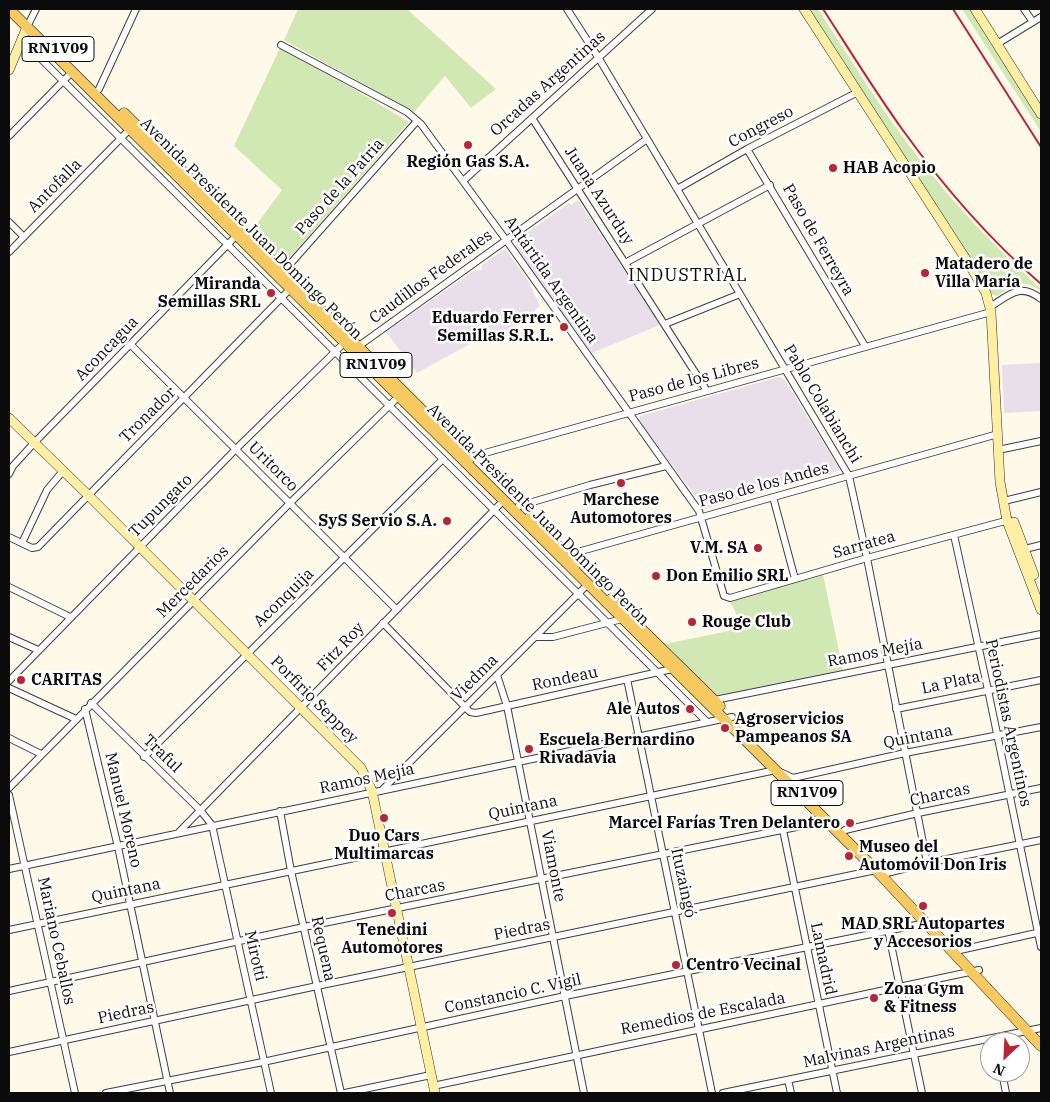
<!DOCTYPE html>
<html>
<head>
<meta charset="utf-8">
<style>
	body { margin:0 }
	#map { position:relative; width:1050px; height:1102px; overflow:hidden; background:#fff9e9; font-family:"IBM Plex Serif",serif }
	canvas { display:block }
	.frame { position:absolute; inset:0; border:10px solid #0b0b0b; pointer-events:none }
	.north { position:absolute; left:980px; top:1032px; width:50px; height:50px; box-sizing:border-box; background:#fff; border:1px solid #9d9d9d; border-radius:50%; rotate:205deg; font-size:14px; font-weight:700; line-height:20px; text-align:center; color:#0b0b0b }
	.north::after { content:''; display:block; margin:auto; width:18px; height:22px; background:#b92536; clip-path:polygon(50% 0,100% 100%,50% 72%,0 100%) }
</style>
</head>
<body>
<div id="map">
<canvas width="1050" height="1102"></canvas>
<div class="frame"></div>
<div class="north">N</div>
</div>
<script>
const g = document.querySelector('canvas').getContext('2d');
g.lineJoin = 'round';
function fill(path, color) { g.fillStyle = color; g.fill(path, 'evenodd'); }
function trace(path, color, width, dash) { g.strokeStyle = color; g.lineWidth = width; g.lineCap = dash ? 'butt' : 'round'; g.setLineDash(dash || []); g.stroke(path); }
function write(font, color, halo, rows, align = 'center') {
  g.font = font + ' "IBM Plex Serif",serif'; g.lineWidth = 5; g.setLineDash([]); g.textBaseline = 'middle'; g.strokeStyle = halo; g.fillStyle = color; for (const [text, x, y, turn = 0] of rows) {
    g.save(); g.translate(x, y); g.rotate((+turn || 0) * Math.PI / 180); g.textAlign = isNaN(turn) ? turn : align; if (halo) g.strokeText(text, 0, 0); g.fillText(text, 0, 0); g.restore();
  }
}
const industrial = new Path2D(`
	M578 200 660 325 592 353 516 249 517 240 569 203 571 205Z
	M505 249 526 277 540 306 535 310 538 315 483 344 479 339 417 373 386 332 475 270 479 271 482 269V265Z
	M1041 363V411L1004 413 1002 365Z
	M779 377 784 379 839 468 838 471 705 509 641 423 639 420 640 416Z`);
const green = new Path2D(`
	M298 9H407L496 89 471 108 445 76 414 112 284 40Z
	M808 9H818C851 60 883 113 921 161 957 208 997 249 1041 289V291C1021 278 1016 284 997 296L990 294Z
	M962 9H971L1041 120V132Z
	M280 48 352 88 409 122 284 264 251 232 282 190 234 146Z
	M823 575 843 670 718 696 665 644 743 628 730 601Z`);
const street = new Path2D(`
	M567 9 598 57 849 476 867 558 927 863
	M1024 9 1033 22
	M27 27 36 9
	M22 40 707 722
	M997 44 1041 17
	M281 45 407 112 421 124 506 240 699 511 724 596 730 598 867 558 1009 520
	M99 89 136 9
	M532 118 707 391
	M9 136 72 72
	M747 149 865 346
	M463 181 652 9
	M677 189 747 149 858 92
	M9 222 24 237
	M9 252 130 129
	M625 263 770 185
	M283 272 417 121
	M990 307C1009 295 1020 282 1041 299
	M665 324 740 294
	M131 345 396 609
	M356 348 647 139
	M998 450 1041 441
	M467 458 991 312
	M9 474 13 466 34 443 236 236
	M773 497 795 579
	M1004 501 1041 492
	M519 506 590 485 666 466
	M954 535 988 690 1041 947
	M9 537 32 548 38 547 290 289
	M22 543 47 490 63 471
	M1025 549 1041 545
	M567 555 998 434
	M9 587 70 617
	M383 623 470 712 476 713 672 669
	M9 637 38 650
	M535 637H553L622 619
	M497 675 507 706 584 1093
	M627 679 712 1093
	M9 681 236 449 344 343
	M9 688 76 719
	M715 700 1041 634
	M91 703 200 810 212 825 271 1093
	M85 709 118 847 170 1093
	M896 709 1041 680
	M9 738 41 754
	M144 757 443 459
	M9 788 290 503 398 397
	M383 789 587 585
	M9 795 75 1093
	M280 811 291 871 341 1093
	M783 830 837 1093
	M845 830 918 813 1041 788
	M179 832 503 501
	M9 869 732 717
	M9 930 776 770 793 778 905 753 1041 727
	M888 930 922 1093
	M960 950 1041 932
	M9 991 304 927 826 821
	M9 1052 317 986 876 870 887 873 927 863 1041 840
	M1002 1072 1006 1093
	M788 1080 791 1093
	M433 1086 979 970
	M106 1093 263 1062 565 996 926 923
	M345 1093 431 1075
	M723 1093 1041 1028`);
const secondary = new Path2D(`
	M804 9 969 264 986 293 991 312 1000 482 1007 521 1041 610
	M975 9 1041 114
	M9 70 27 27
	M9 418 88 495 361 768 372 791 435 1093
	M1014 522 1034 575`);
const primary = new Path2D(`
	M9 9 876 870 1041 1046
	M124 113 470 458
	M530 517 576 564
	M611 599 720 706`);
const rail = new Path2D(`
	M823 9C849 49 874 90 902 129 943 186 989 239 1041 284
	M953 9 1041 147`);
const markers = [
	[468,145,5,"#b92536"],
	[833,168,5,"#b92536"],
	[925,273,5,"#b92536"],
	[271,293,5,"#b92536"],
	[564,327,5,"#b92536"],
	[621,483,5,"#b92536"],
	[447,521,5,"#b92536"],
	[758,548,5,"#b92536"],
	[656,576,5,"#b92536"],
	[692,622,5,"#b92536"],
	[21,680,5,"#b92536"],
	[690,709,5,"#b92536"],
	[725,728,5,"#b92536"],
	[529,749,5,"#b92536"],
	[384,818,5,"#b92536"],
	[850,823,5,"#b92536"],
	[849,856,5,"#b92536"],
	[923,906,5,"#b92536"],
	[392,913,5,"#b92536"],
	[676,965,5,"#b92536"],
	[874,998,5,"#b92536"]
];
const shields = [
	[58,49,72],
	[376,365,72],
	[807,793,72]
];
const shieldNames = [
	["RN1V09",58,49],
	["RN1V09",376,365],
	["RN1V09",807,793]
];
const streetNames = [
	["Orcadas Argentinas",548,84,-42],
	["Congreso",761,127,-28],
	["Antofalla",55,186,-45],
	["Paso de la Patria",340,187,-48],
	["Juana Azurduy",599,196,57],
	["Avenida Presidente Juan Domingo Perón",251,229,45],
	["Paso de Ferreyra",818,240,60],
	["Caudillos Federales",431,277,-36],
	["Antártida Argentina",551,280,55],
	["Aconcagua",107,349,-46],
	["Paso de los Libres",694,380,-15],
	["Pablo Colabianchi",822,404,59],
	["Tronador",148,415,-45],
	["Uritorco",273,467,45],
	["Paso de los Andes",764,485,-15],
	["Tupungato",161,506,-45],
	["Avenida Presidente Juan Domingo Perón",538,515,45],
	["Sarratea",864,545,-16],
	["Mercedarios",193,582,-45],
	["Aconquija",284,598,-44],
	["Fitz Roy",341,647,-47],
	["Ramos Mejía",875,653,-11],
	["Viedma",475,678,-45],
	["Rondeau",565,679,-12],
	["La Plata",951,683,-12],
	["Porfirio Seppey",314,700,45],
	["Periodistas Argentinos",1008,723,78],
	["Quintana",918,737,-11],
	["Traful",162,754,44],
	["Ramos Mejía",367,779,-12],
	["Charcas",940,795,-12],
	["Quintana",523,808,-12],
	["Manuel Moreno",123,810,77],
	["Viamonte",553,866,79],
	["Ituzaingó",683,883,78],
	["Quintana",126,891,-12],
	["Charcas",415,891,-11],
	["Piedras",522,930,-11],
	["Mariano Ceballos",56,941,78],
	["Requena",323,949,78],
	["Mirotti",255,956,77],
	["Lamadrid",823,959,78],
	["Constancio C. Vigil",513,994,-12],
	["Piedras",126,1013,-12],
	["Remedios de Escalada",703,1014,-11],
	["Malvinas Argentinas",879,1047,-12]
];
const poiNames = [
	["Región Gas S.A.",468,162,"center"],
	["HAB Acopio",843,168],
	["Matadero de",935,264],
	["Villa María",935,282],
	["Miranda",261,284,"right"],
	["Semillas SRL",261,302,"right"],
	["Eduardo Ferrer",554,318,"right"],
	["Semillas S.R.L.",554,336,"right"],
	["Marchese",621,500,"center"],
	["Automotores",621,518,"center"],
	["SyS Servio S.A.",437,521,"right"],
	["V.M. SA",748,548,"right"],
	["Don Emilio SRL",666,576],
	["Rouge Club",702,622],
	["CARITAS",31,680],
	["Ale Autos",680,709,"right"],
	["Agroservicios",735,719],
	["Pampeanos SA",735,737],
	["Escuela Bernardino",539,740],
	["Rivadavia",539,758],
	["Marcel Farías Tren Delantero",840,823,"right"],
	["Duo Cars",384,836,"center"],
	["Multimarcas",384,854,"center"],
	["Museo del",859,847],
	["Automóvil Don Iris",859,865],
	["MAD SRL Autopartes",923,924,"center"],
	["y Accesorios",923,942,"center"],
	["Tenedini",392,930,"center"],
	["Automotores",392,948,"center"],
	["Centro Vecinal",686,965],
	["Zona Gym",884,989],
	["& Fitness",884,1007]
];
const neighbourhoodNames = [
	["INDUSTRIAL",688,276]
];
fill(industrial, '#e8dfea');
fill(green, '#d2e8b4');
trace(street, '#3e3e3e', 8);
trace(secondary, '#2d2d2d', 10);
trace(primary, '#1c1c1c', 11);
trace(street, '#fff', 6);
trace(secondary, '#feefa5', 9);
trace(primary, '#f7c961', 10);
trace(rail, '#b92536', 2);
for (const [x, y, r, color] of markers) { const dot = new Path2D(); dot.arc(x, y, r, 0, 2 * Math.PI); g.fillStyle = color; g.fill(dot); trace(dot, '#fff', 2); }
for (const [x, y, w] of shields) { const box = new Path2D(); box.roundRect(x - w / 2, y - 12.5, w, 25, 4); g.fillStyle = '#fff'; g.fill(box); trace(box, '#0b0b0b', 1); }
write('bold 15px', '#0b0b0b', null, shieldNames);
write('16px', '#0b0b0b', '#fff', streetNames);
write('bold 16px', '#0b0b0b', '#fff', poiNames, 'left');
g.letterSpacing = '1px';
write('18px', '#0b0b0b', '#fff', neighbourhoodNames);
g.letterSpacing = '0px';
</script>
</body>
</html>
